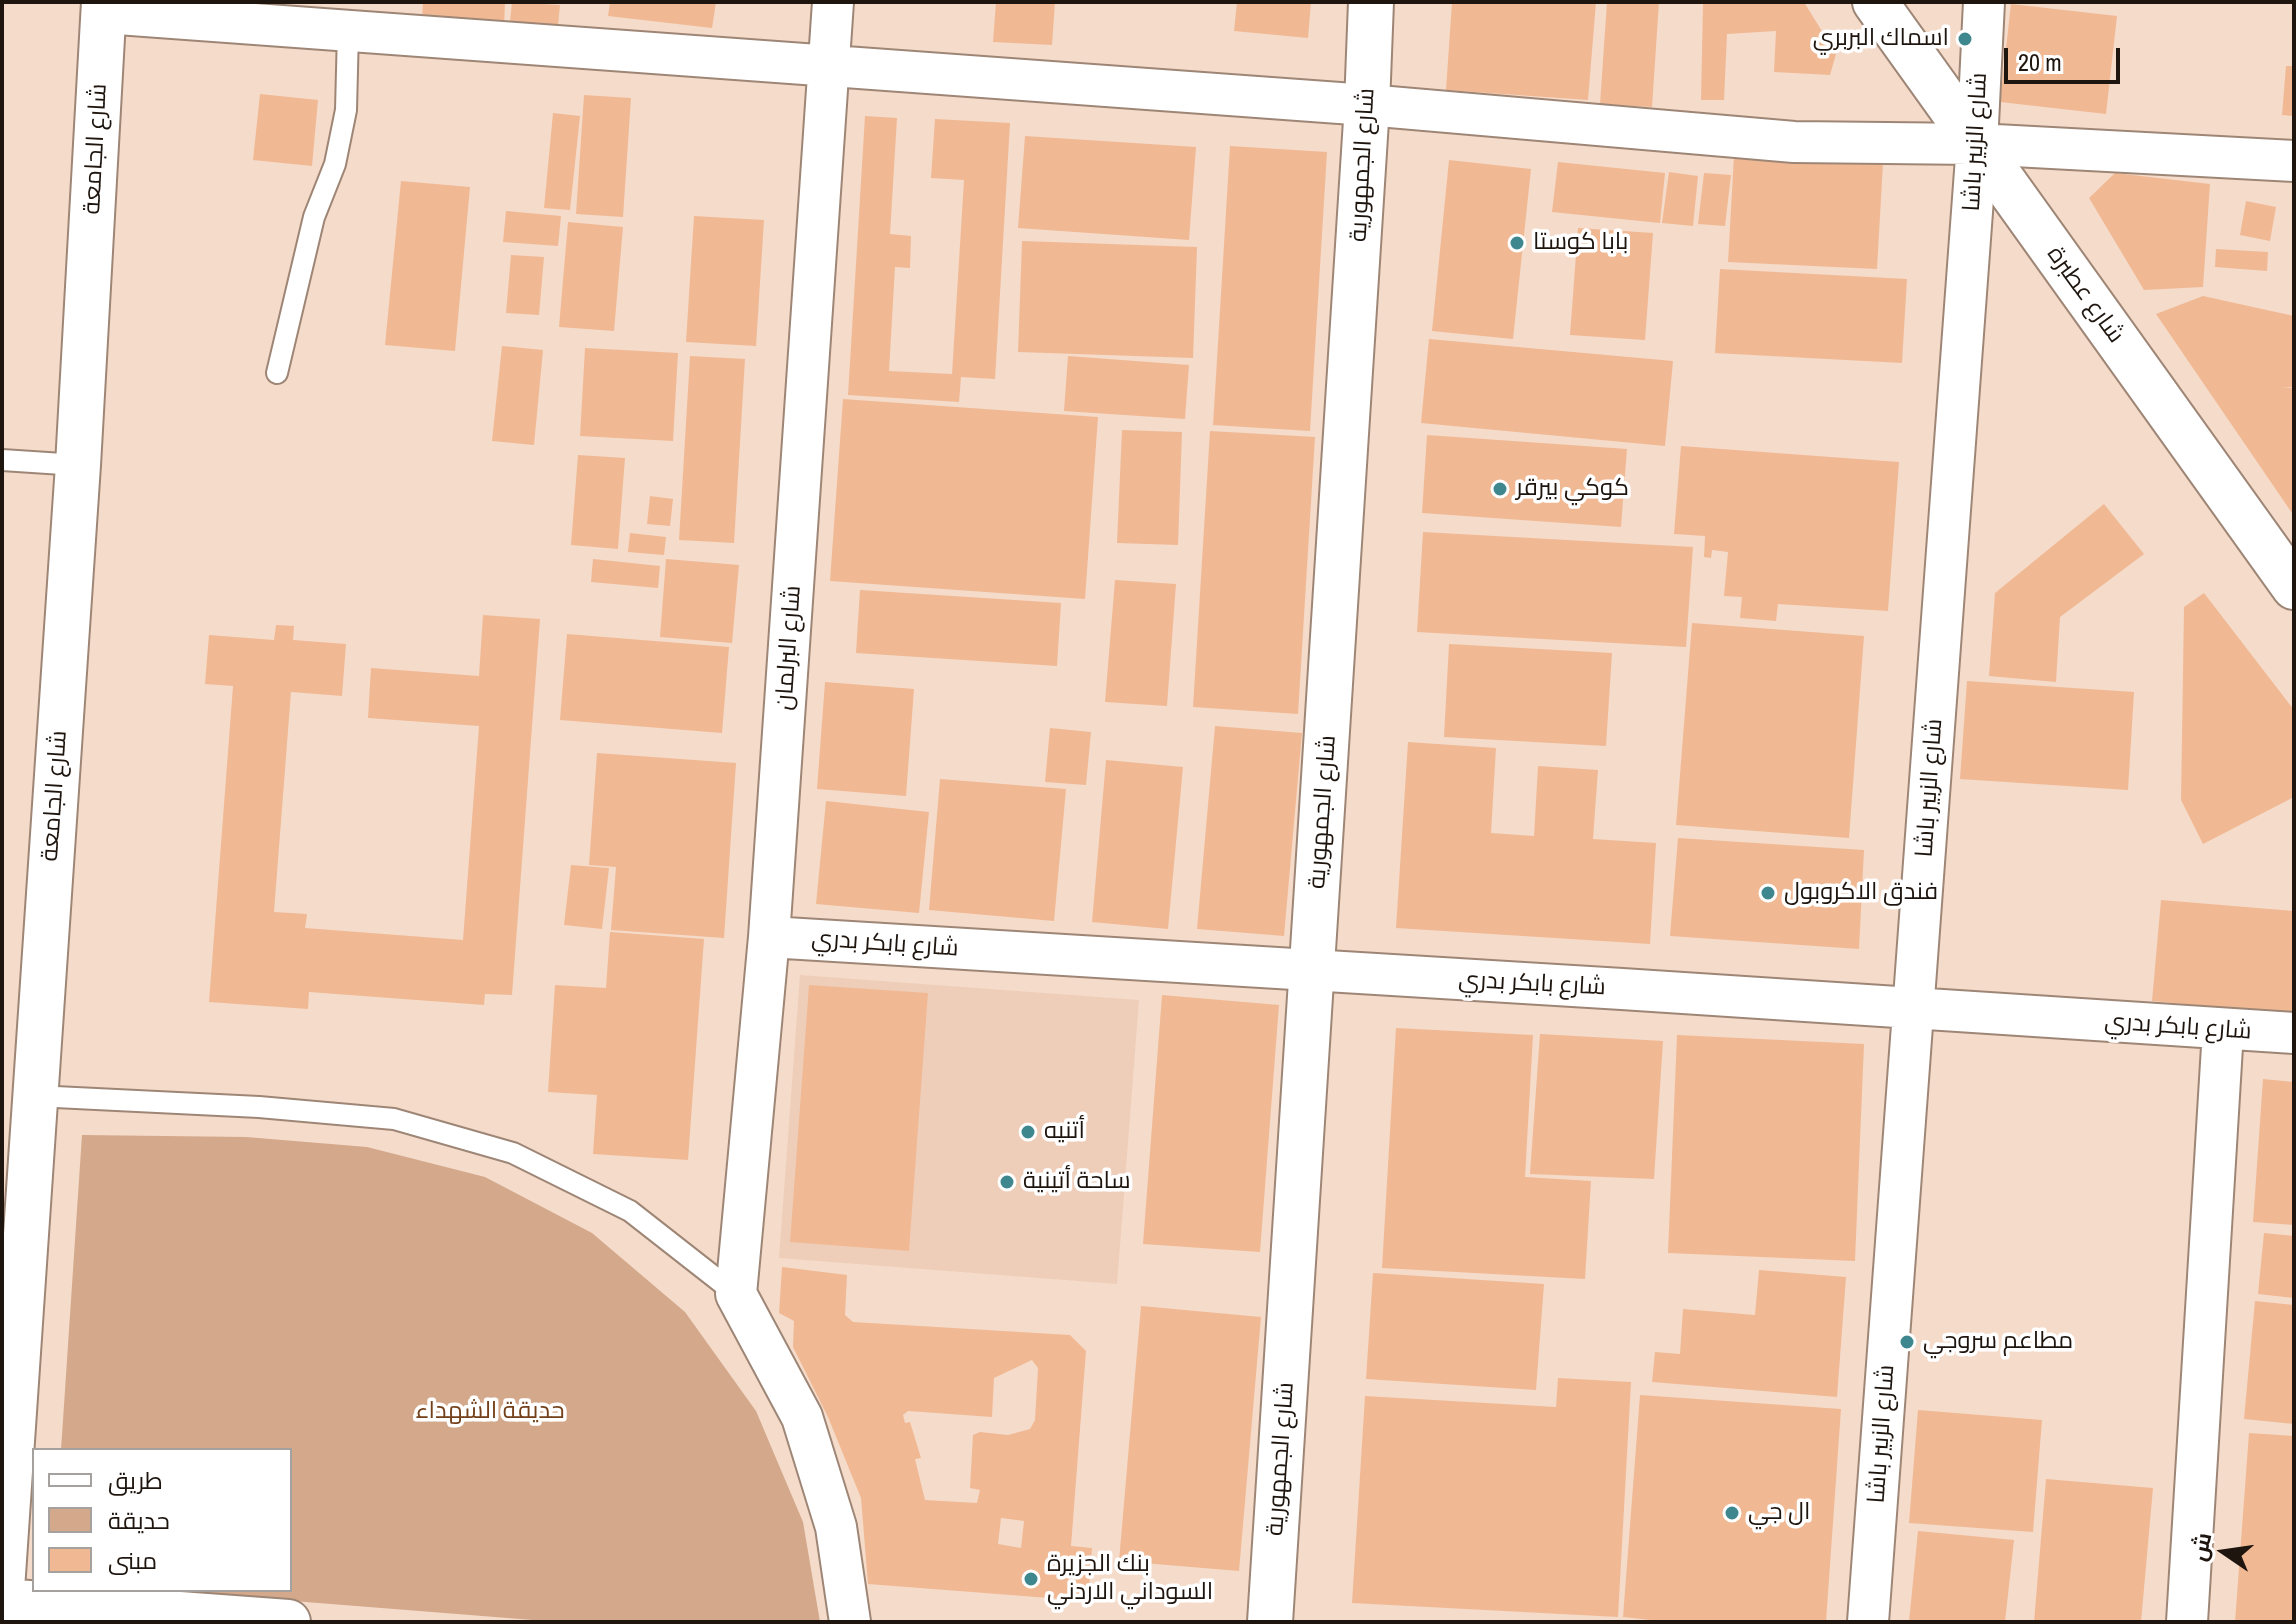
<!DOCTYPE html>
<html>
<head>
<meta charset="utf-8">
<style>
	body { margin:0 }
	#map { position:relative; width:2296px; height:1624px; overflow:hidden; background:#f5dbca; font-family:"Archivo Narrow",Cairo,sans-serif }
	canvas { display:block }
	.frame { position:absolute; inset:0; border:4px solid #1e150f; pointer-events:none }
	.legend { position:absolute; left:32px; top:1448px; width:260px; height:144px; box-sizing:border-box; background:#fff; border:2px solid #a5a19f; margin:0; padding:10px 14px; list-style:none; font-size:24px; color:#1e150f }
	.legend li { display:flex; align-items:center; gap:16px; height:40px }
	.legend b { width:40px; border:2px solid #a5a19f }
	.north { position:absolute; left:2184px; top:1512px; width:80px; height:80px; -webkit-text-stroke:6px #fff; paint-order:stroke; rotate:283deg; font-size:22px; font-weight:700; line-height:32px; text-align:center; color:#1e150f }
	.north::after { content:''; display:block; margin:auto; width:28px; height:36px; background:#1e150f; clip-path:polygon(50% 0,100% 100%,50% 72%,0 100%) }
	.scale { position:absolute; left:2004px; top:48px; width:116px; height:36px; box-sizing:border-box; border:4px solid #1e150f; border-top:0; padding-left:10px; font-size:24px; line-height:28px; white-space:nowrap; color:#1e150f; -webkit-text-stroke:6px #fff; paint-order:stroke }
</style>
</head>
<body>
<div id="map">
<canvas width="2296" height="1624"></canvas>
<div class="frame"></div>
<ul class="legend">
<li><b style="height:10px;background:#fff"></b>طريق</li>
<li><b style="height:22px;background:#d3a88b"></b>حديقة</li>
<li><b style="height:22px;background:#f0b994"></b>مبنى</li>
</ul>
<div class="north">ش</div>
<div class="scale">20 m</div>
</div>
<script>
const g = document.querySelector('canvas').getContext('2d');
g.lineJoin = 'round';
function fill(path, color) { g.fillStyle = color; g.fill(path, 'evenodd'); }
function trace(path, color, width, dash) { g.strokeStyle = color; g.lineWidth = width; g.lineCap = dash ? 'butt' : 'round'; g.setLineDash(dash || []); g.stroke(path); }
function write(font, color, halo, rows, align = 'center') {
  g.font = font + ' "Archivo Narrow",Cairo,sans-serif'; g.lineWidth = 7; g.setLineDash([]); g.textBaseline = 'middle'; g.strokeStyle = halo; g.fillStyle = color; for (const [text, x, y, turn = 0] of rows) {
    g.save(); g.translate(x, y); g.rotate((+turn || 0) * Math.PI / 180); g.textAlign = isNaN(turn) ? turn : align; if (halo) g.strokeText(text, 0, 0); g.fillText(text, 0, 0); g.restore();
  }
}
const built = new Path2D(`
	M800 975 1139 1000 1117 1284 779 1258Z`);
const green = new Path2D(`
	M82 1135 246 1137 367 1147 485 1177 592 1233 685 1312 756 1411 803 1522 820 1622H558L167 1591 290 1590V1450H61Z`);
const building = new Path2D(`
	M423 2H505L504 27 422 22Z
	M512 2 560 5 557 36 509 31Z
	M610 2H716L712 28 608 16Z
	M996 2H1055L1052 45 993 42Z
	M1237 2H1311L1308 38 1234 31Z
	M1452 2H1596L1588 100 1446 90Z
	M1607 2H1659L1652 107 1600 104Z
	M1703 2H1804L1836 54 1830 75 1774 72 1776 31 1727 34 1724 100H1701Z
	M2011 4 2117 16 2106 114 2000 102Z
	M2286 66H2294V116L2282 115Z
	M260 94 318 100 312 166 253 160Z
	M584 95 631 98 623 217 576 214Z
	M553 113 580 116 570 210 544 208Z
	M865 116 897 118 890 234 911 236 910 268 895 267 889 371 952 374 964 180 931 178 935 119 1010 123 995 379 961 377 959 402 848 395Z
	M1025 136 1196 147 1189 240 1018 228Z
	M1230 146 1327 152 1310 431 1213 425Z
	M1734 156 1883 163 1877 269 1728 262Z
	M1449 160 1531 169 1513 339 1432 331Z
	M1558 162 1665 173 1660 223 1552 212Z
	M1669 172 1698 176 1693 226 1662 223Z
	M1704 173 1731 175 1725 226 1698 224Z
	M2115 173 2210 184 2203 287 2144 290 2089 198Z
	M401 181 470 187 455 351 385 345Z
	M2246 201 2276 207 2270 241 2240 235Z
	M506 211 561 216 558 246 503 242Z
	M694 216 764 220 756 346 686 342Z
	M568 222 623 227 614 331 559 327Z
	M1578 228 1653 233 1645 340 1570 335Z
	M1022 241 1197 247 1193 358 1018 352Z
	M2216 249 2268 252 2267 271 2215 267Z
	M511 255 544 257 539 315 506 313Z
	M1720 269 1907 279 1902 363 1715 353Z
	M2203 296 2294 316V387H2282L2294 388V516L2156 314Z
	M1429 339 1673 361 1665 446 1421 423Z
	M502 346 543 350 534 445 492 441Z
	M585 348 678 353 673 441 580 436Z
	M690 356 745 359 734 543 679 540Z
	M1068 356 1189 365 1185 419 1064 411Z
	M843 399 1098 417 1085 599 830 581Z
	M1122 430 1182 432 1178 545 1117 543Z
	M1210 431 1315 437 1298 714 1193 707Z
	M1427 435 1627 449 1621 527 1422 513Z
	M1681 446 1899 462 1888 611 1778 604 1776 621 1740 618 1742 597 1724 596 1728 552 1712 550 1711 558 1704 557 1705 536 1674 534Z
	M578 455 625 458 618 549 571 545Z
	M650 496 673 499 670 526 647 524Z
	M2104 504 2144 554 2060 617 2056 682 1989 676 1995 593Z
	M1423 532 1693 547 1686 647 1417 632Z
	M630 533 666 537 664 555 628 552Z
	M593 559 660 566 658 588 591 582Z
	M666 559 739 565 732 643 660 637Z
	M1115 580 1176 584 1167 706 1105 702Z
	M860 590 1061 603 1057 666 856 653Z
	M2204 593 2294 710V797L2203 844 2181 800 2184 607Z
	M483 615 540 619 512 995 485 994 484 1005 309 992 308 1009 209 1002 233 686 205 684 209 635 274 640 276 625 294 626 293 640 346 644 342 696 291 692 274 912 307 914 305 928 463 940 479 726 368 718 371 668 479 676Z
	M1692 623 1864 636 1849 838 1676 825Z
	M567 634 729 647 722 733 560 720Z
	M1449 644 1612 653 1606 746 1444 737Z
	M1967 681 2134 692 2128 790 1960 779Z
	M825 682 914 689 906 796 817 789Z
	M1215 726 1302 733 1284 936 1197 929Z
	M1050 728 1091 732 1086 785 1045 782Z
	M1408 742 1496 748 1491 833 1534 836 1538 766 1598 770 1593 839 1656 843 1650 944 1396 928Z
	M597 753 736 763 724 938 611 930 616 867 589 865Z
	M1106 760 1183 767 1168 929 1092 922Z
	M940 779 1066 789 1054 921 929 910Z
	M826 801 929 812 919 913 816 904Z
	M1678 838 1864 850 1859 949 1670 936Z
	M571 865 609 868 602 929 564 925Z
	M2161 900 2294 911V1014L2152 1001Z
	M610 932 704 939 688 1160 593 1154 597 1095 548 1092 555 985 606 988Z
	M809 985 928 993 909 1251 790 1242Z
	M1162 995 1279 1005 1260 1252 1143 1244Z
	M1396 1028 1533 1035 1525 1177 1591 1181 1585 1279 1382 1268Z
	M1540 1034 1663 1041 1654 1179 1530 1174Z
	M1677 1035 1864 1044 1855 1261 1668 1253Z
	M2263 1079 2294 1082V1225L2253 1222Z
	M2264 1233 2294 1236V1298L2258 1294Z
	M782 1267 847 1275 845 1315 853 1322 1070 1335 1086 1351 1071 1546 1092 1548 1088 1601 868 1584 861 1498 828 1417 793 1347 794 1321 779 1313ZM1032 1360 1038 1368 1035 1420 1030 1429 1008 1435 980 1432 973 1435 970 1488 980 1490 977 1503 925 1500 915 1459 921 1458 910 1422 905 1423 903 1415 908 1411 992 1417 994 1378ZM1001 1518 1024 1521 1021 1548 998 1544Z
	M1759 1270 1846 1277 1837 1397 1652 1382 1655 1352 1680 1354 1683 1309 1755 1315Z
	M1373 1273 1544 1284 1536 1390 1366 1379Z
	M2255 1301 2294 1305V1424L2244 1419Z
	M1141 1306 1261 1317 1239 1571 1119 1561Z
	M1558 1378 1631 1382 1618 1617 1352 1603 1365 1396 1556 1407Z
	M1640 1395 1841 1409 1826 1622H1669L1623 1617Z
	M1918 1410 2042 1420 2033 1532 1909 1523Z
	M2249 1433 2294 1436V1622H2235Z
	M2046 1479 2153 1488 2141 1622H2034Z
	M1918 1531 2014 1540 2005 1622H1909Z`);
const lane = new Path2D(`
	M277 373 314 217 335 164 346 110 348 31
	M2 460 78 465
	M35 1096 259 1107 394 1119 513 1153 630 1211 736 1294`);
const street = new Path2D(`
	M833 2 769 937 736 1294 802 1417 836 1527 850 1622
	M104 13 1367 105 1794 142 1977 144 2294 161
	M769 937 1622 989 2294 1033
	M1868 1622 1977 144 1984 2
	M2187 1622 2223 1030`);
const secondary = new Path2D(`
	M1875 2 2294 587
	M2 1589 78 465 104 2
	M2 1601 288 1622
	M1270 1622 1367 105 1371 2`);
const markers = [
	[1965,39,8,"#3f878e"],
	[1517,243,8,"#3f878e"],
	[1500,489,8,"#3f878e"],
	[1768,893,8,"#3f878e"],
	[1028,1132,8,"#3f878e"],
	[1007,1182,8,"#3f878e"],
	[1907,1342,8,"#3f878e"],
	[1732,1513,8,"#3f878e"],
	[1031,1579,8,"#3f878e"]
];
const poiNames = [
	["اسماك البربري",1949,39,"right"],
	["بابا كوستا",1533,243],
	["كوكي بيرقر",1516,489],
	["فندق الاكروبول",1784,893],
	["أتنيه",1044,1132],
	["ساحة أتينية",1023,1182],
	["مطاعم سروجي",1923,1342],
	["ال جي",1748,1513],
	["بنك الجزيرة",1047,1565],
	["السوداني الاردني",1047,1593]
];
const streetNames = [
	["شارع الزبير باشا",1976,142,-87],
	["شارع الجامعة",96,149,-87],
	["شارع الجمهورية",1363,165,-87],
	["شارع عطبرة",2085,295,54],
	["شارع البرلمان",789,648,-86],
	["شارع الزبير باشا",1930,788,-86],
	["شارع الجامعة",55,796,-86],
	["شارع الجمهورية",1323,812,-86],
	["شارع بابكر بدري",885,944,4],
	["شارع بابكر بدري",1532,984,3],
	["شارع بابكر بدري",2178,1027,4],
	["شارع الزبير باشا",1882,1434,-86],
	["شارع الجمهورية",1281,1459,-86]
];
const parkNames = [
	["حديقة الشهداء",490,1412]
];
fill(built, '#efceb9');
fill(green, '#d3a88b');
fill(building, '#f0b994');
trace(lane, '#9e8676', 24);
trace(street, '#9e8676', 44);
trace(secondary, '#9e8676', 48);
trace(lane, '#fff', 20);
trace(street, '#fff', 40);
trace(secondary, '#fff', 44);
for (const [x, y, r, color] of markers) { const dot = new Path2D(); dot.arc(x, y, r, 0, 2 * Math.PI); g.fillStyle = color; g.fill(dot); trace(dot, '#fff', 3); }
write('24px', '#1e150f', '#fff', poiNames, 'left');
write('24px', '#1e150f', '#fff', streetNames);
write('24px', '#734019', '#fff', parkNames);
</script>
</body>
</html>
